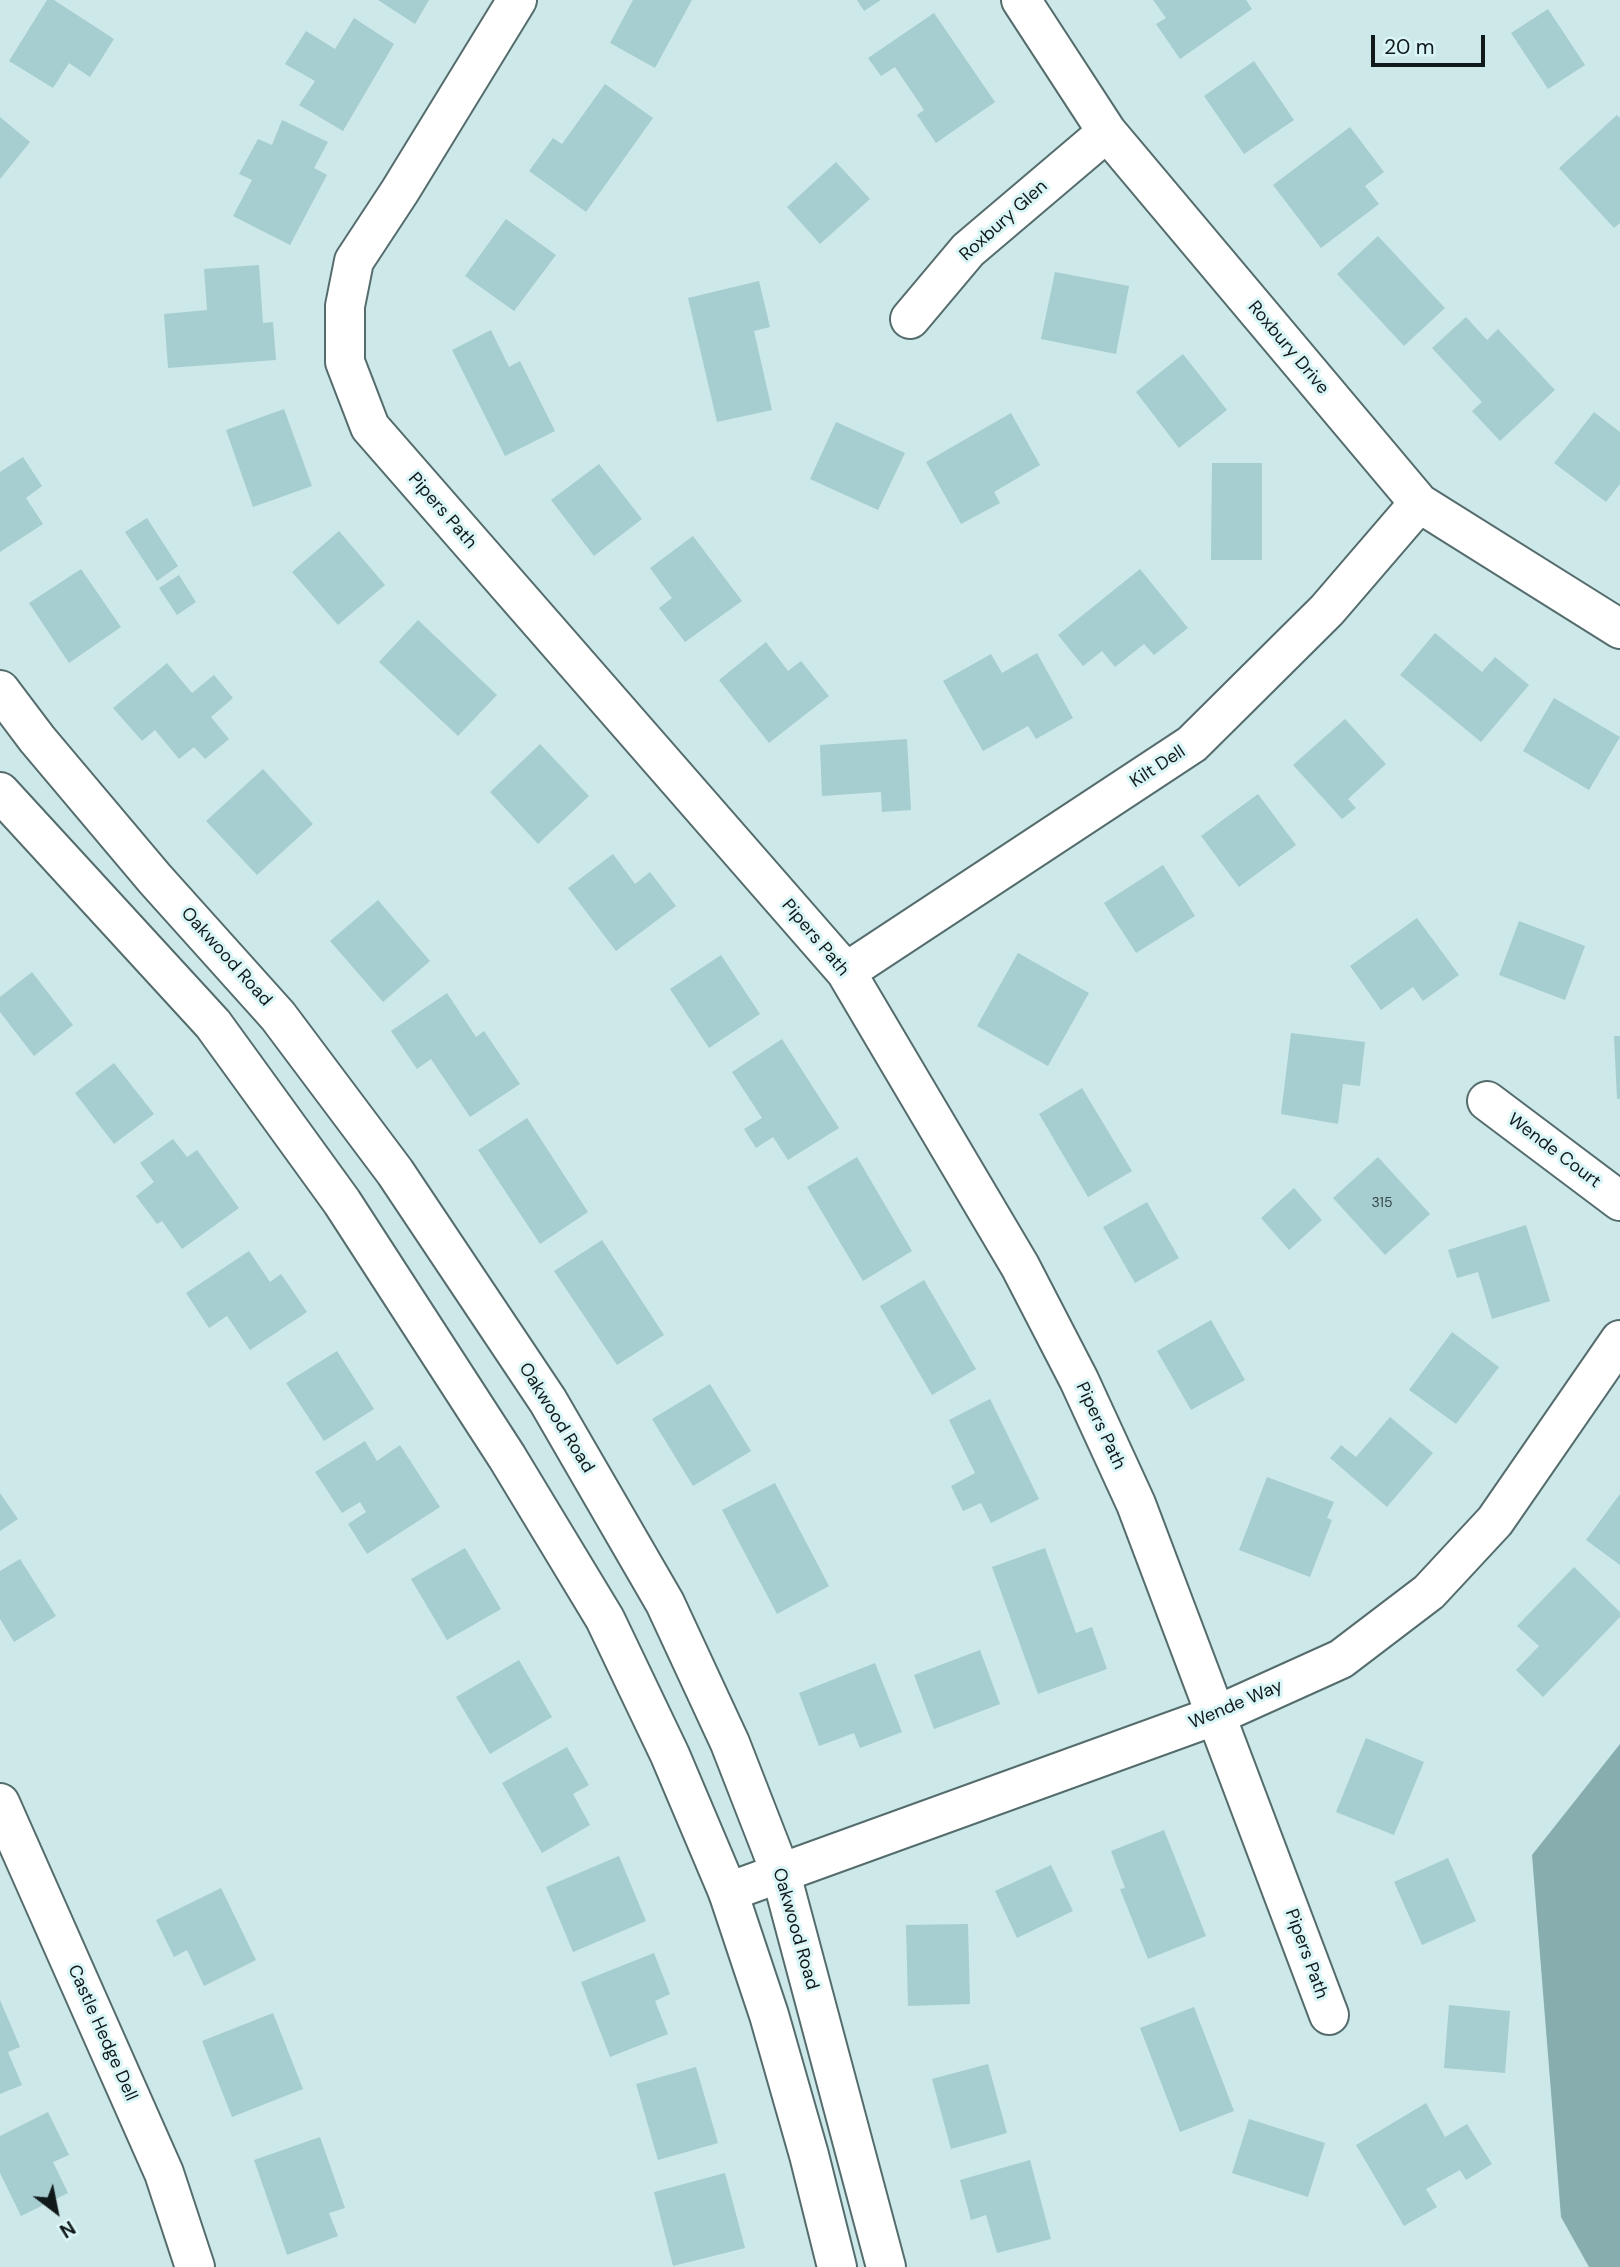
<!DOCTYPE html>
<html>
<head>
<meta charset="utf-8">
<style>
	body { margin:0 }
	#map { position:relative; width:1620px; height:2267px; overflow:hidden; background:#cde8e9; font-family:"DM Sans",sans-serif }
	canvas { display:block }
	.north { position:absolute; left:21px; top:2176px; width:70px; height:70px; -webkit-text-stroke:5px #daf5f6; paint-order:stroke; rotate:148deg; font-size:19px; font-weight:700; line-height:28px; text-align:center; color:#111a1b }
	.north::after { content:''; display:block; margin:auto; width:24px; height:32px; background:#111a1b; clip-path:polygon(50% 0,100% 100%,50% 72%,0 100%) }
	.scale { position:absolute; left:1371px; top:35px; width:114px; height:32px; box-sizing:border-box; border:4px solid #111a1b; border-top:0; padding-left:9px; font-size:21px; line-height:24px; white-space:nowrap; color:#111a1b; -webkit-text-stroke:5px #daf5f6; paint-order:stroke }
</style>
</head>
<body>
<div id="map">
<canvas width="1620" height="2267"></canvas>
<div class="north">N</div>
<div class="scale">20 m</div>
</div>
<script>
const g = document.querySelector('canvas').getContext('2d');
g.lineJoin = 'round';
function fill(path, color) { g.fillStyle = color; g.fill(path, 'evenodd'); }
function trace(path, color, width, dash) { g.strokeStyle = color; g.lineWidth = width; g.lineCap = dash ? 'butt' : 'round'; g.setLineDash(dash || []); g.stroke(path); }
function write(font, color, halo, rows, align = 'center') {
  g.font = font + ' "DM Sans",sans-serif'; g.lineWidth = 6; g.setLineDash([]); g.textBaseline = 'middle'; g.strokeStyle = halo; g.fillStyle = color; for (const [text, x, y, turn = 0] of rows) {
    g.save(); g.translate(x, y); g.rotate((+turn || 0) * Math.PI / 180); g.textAlign = isNaN(turn) ? turn : align; if (halo) g.strokeText(text, 0, 0); g.fillText(text, 0, 0); g.restore();
  }
}
const forest = new Path2D(`
	M1620 1744V2267H1589L1561 2217 1532 1855Z`);
const building = new Path2D(`
	M47 0H54L114 39 90 77 69 63 53 88 9 61Z
	M378 0H429L415 24Z
	M633 0H692L655 68 610 43Z
	M857 0H881L864 11Z
	M1153 0H1246L1252 9 1180 59 1156 24 1166 18Z
	M1548 9 1585 65 1548 89 1511 33Z
	M934 13 995 102 936 143 917 115 924 110 895 67 881 76 868 58Z
	M354 18 394 44 343 131 299 105 315 81 285 64 306 31 335 49Z
	M1254 61 1294 120 1244 154 1204 96Z
	M605 84 653 118 586 212 529 171 553 138 562 144Z
	M1617 115 1620 118V223L1614 228 1559 168Z
	M0 117 30 142 0 179Z
	M282 120 328 142 314 168 327 175 290 245 233 216 252 180 239 174 258 139 272 145Z
	M1350 127 1384 172 1365 186 1379 204 1321 248 1273 185Z
	M836 162 870 199 820 244 787 207Z
	M506 219 556 255 514 311 465 276Z
	M1378 236 1445 308 1404 346 1337 274Z
	M259 265 263 323 273 322 276 360 168 368 164 314 207 310 204 269Z
	M1055 272 1129 286 1116 354 1041 339Z
	M759 281 770 327 754 331 772 410 717 422 688 298Z
	M1466 317 1487 340 1498 329 1555 390 1500 441 1472 411 1482 402 1432 348Z
	M491 330 509 367 520 361 555 431 505 456 452 350Z
	M1183 354 1227 410 1179 448 1136 392Z
	M284 409 312 486 253 507 226 430Z
	M1594 412 1620 432V484L1606 502 1554 463Z
	M1011 413 1040 465 994 492 1000 503 961 524 926 462Z
	M836 422 905 453 878 510 810 479Z
	M23 457 42 486 26 498 43 524 0 552V472Z
	M1212 463H1262V560H1211Z
	M599 464 642 519 594 556 551 500Z
	M147 518 178 566 157 581 125 532Z
	M339 531 385 585 338 625 292 572Z
	M693 536 742 601 685 642 659 608 672 598 650 568Z
	M81 569 121 627 69 663 29 603Z
	M1140 569 1188 628 1154 655 1144 644 1115 667 1102 651 1083 666 1058 635Z
	M179 575 196 602 177 615 159 588Z
	M418 620 497 695 458 736 379 662Z
	M1435 633 1482 672 1495 657 1529 685 1481 742 1400 675Z
	M766 642 788 671 801 661 829 696 769 743 719 680Z
	M1037 653 1073 718 1036 739 1028 726 983 751 943 681 991 654 1002 673Z
	M167 663 192 693 214 675 233 698 211 717 229 739 205 759 194 747 179 759 155 730 142 741 113 708Z
	M1554 698 1620 737 1589 790 1523 751Z
	M1345 719 1386 764 1348 799 1356 808 1342 819 1293 765Z
	M907 739 911 810 882 812 881 792 822 796 820 745Z
	M540 744 589 796 538 844 490 792Z
	M263 769 313 824 257 875 206 821Z
	M1258 794 1296 845 1239 887 1201 836Z
	M613 854 635 884 650 872 676 906 616 951 568 888Z
	M1163 865 1195 916 1136 953 1104 903Z
	M378 900 430 961 383 1002 330 941Z
	M1417 918 1459 975 1423 1001 1413 987 1381 1010 1350 966Z
	M1519 921 1585 946 1565 1000 1499 975Z
	M1018 953 1089 993 1048 1066 977 1026Z
	M721 955 760 1014 709 1048 670 989Z
	M32 972 73 1025 34 1056 0 1012V997Z
	M447 993 476 1037 484 1031 520 1084 470 1117 431 1059 417 1069 391 1031Z
	M1291 1033 1365 1042 1360 1086 1343 1084 1338 1124 1281 1114Z
	M1614 1036H1620V1099H1617Z
	M782 1039 839 1128 788 1160 773 1137 756 1148 744 1129 762 1118 732 1072Z
	M114 1063 154 1114 114 1144 75 1093Z
	M1082 1088 1132 1171 1088 1197 1039 1114Z
	M527 1118 588 1212 540 1244 478 1150Z
	M173 1139 187 1157 197 1150 239 1208 182 1249 162 1221 157 1224 136 1196 154 1182 140 1163Z
	M857 1157 912 1251 863 1281 807 1187Z
	M1378 1157 1430 1214 1385 1255 1333 1198Z
	M1294 1188 1322 1220 1289 1250 1261 1218Z
	M1147 1202 1179 1258 1135 1283 1103 1227Z
	M1526 1225 1550 1301 1492 1319 1478 1272 1457 1278 1448 1250Z
	M602 1240 664 1335 617 1365 554 1271Z
	M249 1251 270 1282 281 1274 307 1312 250 1350 227 1316 209 1328 186 1293Z
	M924 1280 976 1369 932 1395 880 1306Z
	M1211 1320 1245 1380 1191 1410 1157 1351Z
	M1452 1332 1499 1367 1456 1424 1409 1390Z
	M337 1351 374 1409 324 1441 286 1383Z
	M710 1384 751 1451 693 1486 652 1419Z
	M990 1399 1039 1499 991 1523 981 1503 963 1511 951 1486 975 1473 949 1420Z
	M1390 1417 1433 1453 1387 1507 1330 1458 1341 1445 1356 1457Z
	M365 1441 377 1461 400 1445 440 1507 367 1554 348 1524 366 1512 360 1502 342 1513 315 1472Z
	M1267 1477 1334 1502 1327 1518 1332 1520 1310 1577 1239 1550Z
	M775 1483 829 1586 777 1614 722 1510Z
	M0 1493 18 1519 0 1531Z
	M1620 1494V1565L1586 1540Z
	M465 1548 501 1609 447 1640 411 1579Z
	M1045 1548 1076 1633 1092 1627 1107 1669 1038 1694 992 1567Z
	M20 1559 56 1616 14 1642 0 1619V1571Z
	M1574 1567 1620 1612V1617L1543 1697 1516 1670 1539 1646 1517 1626Z
	M980 1650 1000 1704 934 1729 914 1675Z
	M519 1660 552 1717 490 1754 456 1697Z
	M875 1663 902 1732 860 1748 854 1733 819 1746 799 1693Z
	M1366 1738 1424 1762 1394 1835 1336 1812Z
	M567 1747 589 1785 573 1794 590 1825 542 1853 502 1783Z
	M1164 1830 1206 1936 1148 1959 1120 1889 1125 1888 1111 1851Z
	M619 1856 646 1921 573 1952 546 1887Z
	M1448 1858 1476 1921 1422 1945 1394 1882Z
	M1051 1865 1073 1911 1017 1938 995 1891Z
	M221 1888 256 1960 204 1986 187 1950 174 1957 156 1920Z
	M968 1924 970 2004 908 2006 906 1925Z
	M654 1953 670 1994 655 2001 668 2034 610 2057 581 1982Z
	M0 2000 20 2047 8 2052 22 2085 0 2094Z
	M1449 2005 1510 2011 1505 2073 1444 2068Z
	M1194 2007 1234 2111 1180 2132 1140 2028Z
	M273 2013 303 2089 232 2117 202 2041Z
	M988 2064 1007 2133 951 2149 932 2079Z
	M696 2067 718 2143 658 2160 636 2084Z
	M1426 2103 1445 2137 1467 2124 1492 2164 1466 2180 1460 2170 1426 2189 1437 2207 1404 2226 1356 2145Z
	M48 2112 69 2155 53 2162 68 2193 21 2216 0 2173V2136Z
	M1249 2119 1325 2143 1308 2197 1232 2173Z
	M320 2137 345 2208 329 2213 338 2236 287 2255 254 2160Z
	M1030 2160 1051 2239 997 2253 986 2215 971 2220 960 2180Z
	M725 2173 745 2248 673 2266 654 2192Z`);
const minor = new Path2D(`
	M517 0 400 191 354 261 345 306V362L370 427 846 972 1020 1266 1079 1380 1136 1504 1329 2015
	M1021 0 1107 132 1419 503 1620 629
	M910 319 968 250 1107 132
	M846 972 1192 744 1327 610 1419 503
	M1487 1101 1620 1201
	M0 1803 164 2173 195 2267
	M728 1892 1217 1715 1341 1659 1429 1592 1495 1521 1620 1340`);
const tertiary = new Path2D(`
	M0 690 37 739 155 879 278 1016 395 1172 548 1401 665 1603 730 1743 781 1874 886 2267
	M0 792 213 1024 342 1202 507 1457 605 1619 670 1755 728 1892 769 2015 809 2155 837 2267`);
const numberNames = [
	["315",1382,1203]
];
const streetNames = [
	["Roxbury Glen",1004,221,-42],
	["Roxbury Drive",1288,348,50],
	["Pipers Path",442,511,49],
	["Kilt Dell",1158,767,-33],
	["Pipers Path",815,938,50],
	["Oakwood Road",226,957,48],
	["Wende Court",1554,1151,37],
	["Oakwood Road",556,1418,58],
	["Pipers Path",1100,1426,65],
	["Wende Way",1236,1705,-23],
	["Oakwood Road",795,1929,74],
	["Pipers Path",1306,1954,70],
	["Castle Hedge Dell",102,2033,66]
];
fill(forest, '#87adaf');
fill(building, '#a6cdcf');
trace(minor, '#556c6d', 42);
trace(tertiary, '#556c6d', 42);
trace(minor, '#fff', 38);
trace(tertiary, '#fff', 38);
write('14px', '#364748', null, numberNames);
write('18px', '#111a1b', '#daf5f6', streetNames);
</script>
</body>
</html>
